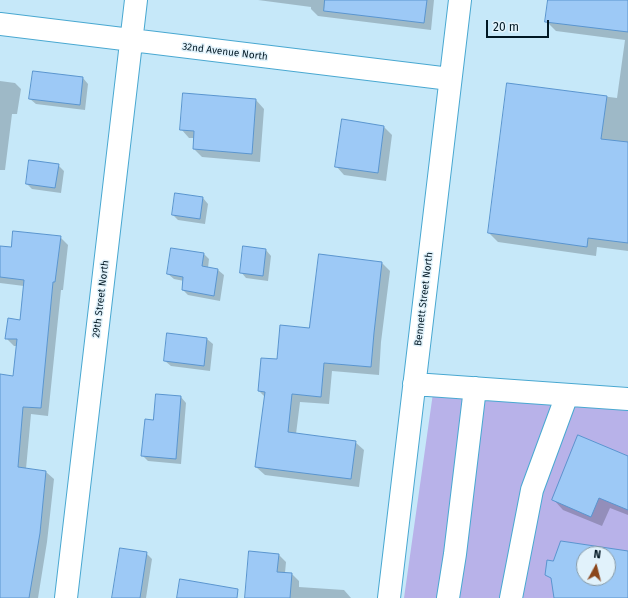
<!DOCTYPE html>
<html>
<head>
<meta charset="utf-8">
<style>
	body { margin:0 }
	#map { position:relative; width:628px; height:598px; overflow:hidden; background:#c6e8f9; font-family:"Fira Sans",sans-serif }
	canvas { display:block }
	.north { position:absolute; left:576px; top:546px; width:40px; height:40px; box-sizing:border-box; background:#e1f2fb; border:1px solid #879aa5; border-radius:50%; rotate:7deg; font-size:11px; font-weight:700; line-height:16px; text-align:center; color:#001723 }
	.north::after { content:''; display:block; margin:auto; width:14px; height:18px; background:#8b471c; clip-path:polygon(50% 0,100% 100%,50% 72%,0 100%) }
	.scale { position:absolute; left:486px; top:20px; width:63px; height:18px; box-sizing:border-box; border:2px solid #001723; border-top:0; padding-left:5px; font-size:12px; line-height:14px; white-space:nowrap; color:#001723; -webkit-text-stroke:3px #e1f2fb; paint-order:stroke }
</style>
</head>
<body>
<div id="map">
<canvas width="628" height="598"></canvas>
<div class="north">N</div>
<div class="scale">20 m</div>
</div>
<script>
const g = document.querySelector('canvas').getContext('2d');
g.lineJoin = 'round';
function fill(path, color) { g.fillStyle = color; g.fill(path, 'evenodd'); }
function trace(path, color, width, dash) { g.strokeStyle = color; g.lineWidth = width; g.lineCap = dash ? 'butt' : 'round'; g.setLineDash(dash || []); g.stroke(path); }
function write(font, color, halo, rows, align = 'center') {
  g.font = font + ' "Fira Sans",sans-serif'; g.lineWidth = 3; g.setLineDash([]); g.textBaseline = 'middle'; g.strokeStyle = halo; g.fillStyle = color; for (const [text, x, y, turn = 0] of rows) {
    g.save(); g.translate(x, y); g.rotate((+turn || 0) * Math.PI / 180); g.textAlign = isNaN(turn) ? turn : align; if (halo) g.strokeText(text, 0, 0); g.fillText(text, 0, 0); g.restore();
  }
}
const green = new Path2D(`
	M434 386 628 405V598H404ZM584 554H608V578H584Z`);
const shadow = new Path2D(`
	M258 0H434L431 30 318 16 311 9V7Z
	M549 0H628V251L597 247 596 256 498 242 489 233 508 84 617 98 625 40 556 31 546 21Z
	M83 78 88 84 85 110 36 104 30 99Z
	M0 81 15 83 21 89 17 114H12L5 170H0Z
	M256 100 264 109 260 162 202 157 194 149 195 138H189L181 129Z
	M342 120 384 127 392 135 386 181 344 175 336 166Z
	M58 165 64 171 61 193 32 189 27 184Z
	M203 198 208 204 205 224 178 220 173 215Z
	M60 237 68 245 63 290H61L48 416 31 414 26 469 46 472 54 479 47 542 38 598H0V375L14 377 17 346H14L6 338 21 321 24 286 0 283V247L12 248Z
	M266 250 271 256 268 281 246 278 241 272Z
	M204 254 209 259 208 268 218 270 224 275 220 301 188 295 183 290 184 281 174 279 168 274Z
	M382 263 390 271 381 342 379 375 332 371 329 404 300 402 296 434 355 442 364 450 359 487 265 475 256 467 265 397 259 391 278 360Z
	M168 334 207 339 213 344 210 371 171 366 165 361Z
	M157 395 181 397 186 403 181 464 148 461 142 455 154 421Z
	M628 457V515L610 508 602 526 563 510 553 499Z
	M146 553 152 559 146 598H117Z
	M279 555 286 562 285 573 292 574 299 581V587L344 590 351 598H246Z`);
const building = new Path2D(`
	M325 0H427L424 23 324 11Z
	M548 0H628V32L545 22Z
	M33 71 83 77 80 105 29 99Z
	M507 83 607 96 601 139 628 142V243L588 238 587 247 488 233Z
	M183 93 256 99 252 154 193 149 194 131 180 130Z
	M342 119 384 126 378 173 335 167Z
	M29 160 59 164 55 188 26 184Z
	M175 193 203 197 200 219 172 215Z
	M13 231 61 236 55 282H53L41 408 23 407 18 467 46 471 40 533 29 598H0V374L13 376 17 339H5L8 318 20 320 24 280 0 277V246L11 247Z
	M243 246 266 249 263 276 240 273Z
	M171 248 204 253 202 266 218 269 214 296 182 290 183 277 167 274Z
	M319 254 382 262 374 333 371 367 324 363 321 397 292 394 288 432 356 441 351 479 255 467 265 392 258 391 261 358 277 359 280 325 309 328Z
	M167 333 207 338 204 366 164 361Z
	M156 394 181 396 176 459 141 456 145 419 153 420Z
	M578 435 628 456V510L599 498 591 517 552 500Z
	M561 541 628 551V598H554L551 578 545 575 547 560 553 561ZM584 554H608V578H584Z
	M120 548 147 552 140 598H112Z
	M249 551 279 554 277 572 292 573 290 598H245Z
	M180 579 238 589 237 598H177Z`);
const minor = new Path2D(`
	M0 24 450 79
	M414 384 628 399
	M66 598 136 0
	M389 598 460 0
	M448 598 455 554 475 388
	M511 598 532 490 567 395`);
const streetNames = [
	["32nd Avenue North",225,52,7],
	["29th Street North",101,299,-83],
	["Bennett Street North",424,299,-83]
];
fill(green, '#b8b2e9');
fill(shadow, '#0003');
fill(building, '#9dc9f6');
trace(building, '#5a95cf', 1);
trace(minor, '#49a8d1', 24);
trace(minor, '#fff', 22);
write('10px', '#001723', '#e1f2fb', streetNames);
</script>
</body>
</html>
